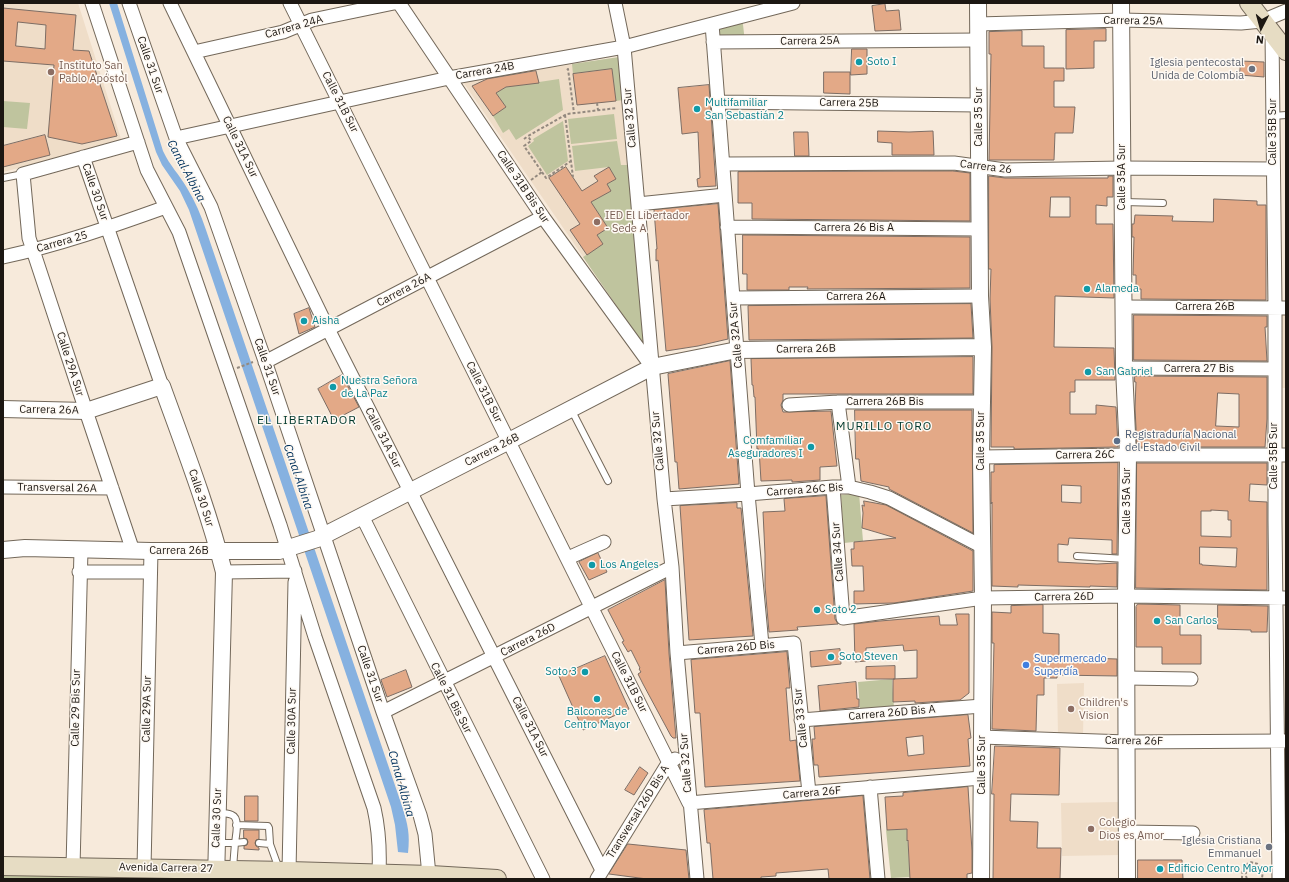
<!DOCTYPE html>
<html>
<head>
<meta charset="utf-8">
<style>
	body { margin:0 }
	#map { position:relative; width:1289px; height:882px; overflow:hidden; background:#f7eadb; font-family:"IBM Plex Sans",sans-serif }
	canvas { display:block }
	.frame { position:absolute; inset:0; border:4px solid #1c1712; pointer-events:none }
	.north { position:absolute; left:1241px; top:8px; width:40px; height:40px; -webkit-text-stroke:3px #fef9f3; paint-order:stroke; rotate:186deg; font-size:11px; font-weight:700; line-height:16px; text-align:center; color:#1c1712 }
	.north::after { content:''; display:block; margin:auto; width:14px; height:18px; background:#1c1712; clip-path:polygon(50% 0,100% 100%,50% 72%,0 100%) }
</style>
</head>
<body>
<div id="map">
<canvas width="1289" height="882"></canvas>
<div class="frame"></div>
<div class="north">N</div>
</div>
<script>
const g = document.querySelector('canvas').getContext('2d');
g.lineJoin = 'round';
function fill(path, color) { g.fillStyle = color; g.fill(path, 'evenodd'); }
function trace(path, color, width, dash) { g.strokeStyle = color; g.lineWidth = width; g.lineCap = dash ? 'butt' : 'round'; g.setLineDash(dash || []); g.stroke(path); }
function write(font, color, halo, rows, align = 'center') {
  g.font = font + ' "IBM Plex Sans",sans-serif'; g.lineWidth = 3; g.setLineDash([]); g.textBaseline = 'middle'; g.strokeStyle = halo; g.fillStyle = color; for (const [text, x, y, turn = 0] of rows) {
    g.save(); g.translate(x, y); g.rotate((+turn || 0) * Math.PI / 180); g.textAlign = isNaN(turn) ? turn : align; if (halo) g.strokeText(text, 0, 0); g.fillText(text, 0, 0); g.restore();
  }
}
const built = new Path2D(`
	M3 3H78L122 142 3 172Z
	M619 57 645 347 463 82Z
	M1281 311H1286V388H1281Z
	M1084 683 1083 736 1058 735 1057 684Z
	M1120 802V855L1062 856 1061 803Z`);
const green = new Path2D(`
	M742 16 745 42H713L712 24Z
	M619 57 623 100 616 101 612 69 573 74 572 64Z
	M559 79 563 110 516 140 509 129 503 133 493 116 506 107 496 93 506 87Z
	M3 101 30 103 27 129 3 127Z
	M614 114 617 139 571 144 568 119Z
	M563 121 568 161 547 175 528 146 534 141 533 139Z
	M617 141 621 165H629L645 347 583 257 603 244 597 235 608 228 591 202 611 191 607 184 616 179 609 167 575 171 572 146Z
	M859 493 863 541 844 543 841 495Z
	M892 679 894 708 860 711 858 682Z
	M907 829 910 877 891 878 886 830Z
	M3 874H188V879H3Z`);
const water = new Path2D(`
	M109 3H117L163 151C170 166 179 174 187 188 195 201 201 215 206 230L402 806C408 825 410 834 408 853L398 852 395 825 391 807 189 210 180 191 162 165 156 152Z`);
const building = new Path2D(`
	M885 4 886 11 899 10 901 30 875 31 872 6Z
	M3 8 76 15 73 50 89 51 117 136 82 144 48 137 54 65 3 61ZM18 22 46 25 45 49 16 46Z
	M1106 29V41H1094V68L1066 69V30Z
	M1022 31V46H1044V68H1064V81H1054V107H1075L1073 133H1055L1054 160H989L991 54H989V32Z
	M852 49H867V74L851 75Z
	M1241 61 1264 62V77L1240 75Z
	M612 69 616 101 577 105 573 74Z
	M536 71 539 83 506 87 496 93 506 107 493 116 472 86 487 79Z
	M824 72H850V94L824 93Z
	M709 85 716 186 698 187 697 179 700 178 698 132 682 134 678 88Z
	M878 131 909 132 933 131 934 155H892V143L878 142Z
	M794 132H808L809 156H795Z
	M45 135 50 155 3 167V146Z
	M566 167 582 191 598 181 594 176 609 167 616 179 607 184 611 191 591 202 608 228 597 235 603 244 587 255 570 230 580 224 549 178Z
	M953 171 970 173V221L752 219V203H738V172Z
	M989 176 1005 178H1108V176H1113V197H1107V206L1096 205V224H1113L1114 298 1055 296 1054 347 1114 348 1115 380H1075V392H1070V414H1096V405L1116 407 1118 447 1014 449V447H991L992 347 990 299 991 269H989ZM1051 197H1070V217H1050Z
	M1214 199 1257 201V205H1266V300L1141 299V289H1136V275H1133L1134 237H1132V224H1134L1135 215 1173 216 1172 221 1213 222Z
	M718 204 728 339 698 346 666 351 658 260 656 261V249H657L654 210Z
	M743 235 970 237V288L807 289 808 287H789V290H747V274H743Z
	M971 304 973 338 749 340 748 306Z
	M309 308 315 327 299 334 294 314Z
	M1134 315 1267 316V327H1265L1267 361 1134 360Z
	M973 357V394H783V400L781 405 783 412 831 411 837 466 820 467V480L792 482V480L761 481 759 449H757L755 397H754L753 385H752L751 359Z
	M730 361 739 484 679 489 677 462H675L674 449 668 374Z
	M342 375 359 407 334 420 318 389Z
	M1135 376 1267 377V419L1265 447H1137L1135 408 1136 382H1135ZM1218 393 1239 394V427L1216 426Z
	M855 410H972L973 533 889 489V487L861 481 859 459H856Z
	M1118 463 1117 554H1112V540L1069 538 1068 545 1058 544V562L1097 564 1117 563V587L1090 586V587L1018 585V587L992 586V502L991 504V472H994V465ZM1062 485 1081 486V503L1062 502Z
	M1137 463H1267V485L1250 484 1249 501 1267 502V590L1136 588ZM1211 510 1228 511V520H1231V537L1201 536V511H1211ZM1200 547 1237 548 1236 567 1202 565V564H1200Z
	M826 496 835 619 838 624 797 627 798 630 769 632 765 586V554L763 512 785 511 784 499Z
	M864 501 886 505 973 551V591L894 603 854 604V591H864L863 566H852L851 549H854V542L896 538 862 528 863 513 862 505 864 506Z
	M737 503V508H741L753 636 689 640 680 506Z
	M598 553 607 572 589 580 579 562Z
	M665 580 669 653 676 738H673L671 736 643 684 638 674 641 672 639 669 640 668 631 650 628 652 622 642 624 641 608 610Z
	M1138 604 1180 605V635H1201V664H1162V647H1136V607Z
	M1043 605V633L1059 634V657L1117 659V676L1057 675V678H1044V695H1037L1036 731 992 729 994 643H992V612L1011 613V606Z
	M1218 605 1268 606 1267 632H1251V630L1218 629Z
	M956 614H969V693L960 700 915 703V701L893 702V679L917 678V650L904 651 903 645 866 648V661L855 662 854 624 880 621 939 616 940 625H957Z
	M840 649 841 664 811 667 810 652Z
	M787 652 790 688H786L790 741 796 740 800 781 705 787 700 713H695L691 660Z
	M605 656 629 709 583 730 559 676Z
	M895 666V679H866V667Z
	M406 670 412 687 387 697 381 680Z
	M856 682 857 699H859V707L820 711 818 686Z
	M968 715 971 738 968 739 970 766 819 777 818 765H814L812 739H815L814 727ZM923 736 924 754 908 756 906 738Z
	M995 746 1060 748 1059 795 1011 794 1010 821 1038 822 1037 848H1061L1060 879H993L994 794H992Z
	M640 767 648 773 634 795 625 790Z
	M968 787 972 851V873L967 874V879H910L908 840 907 841V829L887 830 885 797 903 796V793Z
	M245 796H258V821H245Z
	M863 796 870 879H829L828 869 776 873V876L761 877V879H713L710 843H707L704 810Z
	M244 830H259V839L256 840 255 843 256 846 259 848V850L244 849V846L247 845 248 842 247 839 244 838Z
	M628 844 686 850 689 879H647L609 874Z
	M1138 860H1182L1183 879H1138Z`);
const path = new Path2D(`
	M567 70 568 69 574 113
	M597 103 598 110
	M565 115 573 177
	M524 139 528 136
	M542 172 546 178 571 161
	M531 180 542 172 524 146 531 141 528 136 567 114 617 108
	M237 368 253 362
	M1247 879C1241 864 1259 867 1268 867`);
const service = new Path2D(`
	M1273 116 1286 115
	M3 178 23 174
	M1124 202 1163 203
	M571 409 608 481
	M1077 556 1126 559
	M236 825 268 826 269 828 270 844
	M218 843H235C236 835 240 818 232 815 228 813 222 813 218 813
	M259 843 270 844 279 869
	M233 868 235 843 244 842`);
const minor = new Path2D(`
	M92 3 147 170 179 232 280 525 315 637 374 808C379 830 380 851 379 873
	M129 3 176 138 211 207 264 358 383 712 420 815 425 834 429 875
	M170 3 328 329 602 870
	M290 3 689 803 981 778
	M399 3 543 217 652 367
	M615 3 624 47 664 499 672 567 677 653 697 879
	M712 24 748 494 762 645
	M978 24 1122 20 1241 23 1262 21 1286 11
	M1272 33 1275 308V521L1279 879
	M713 42 979 40
	M194 52 283 32 312 20 394 3
	M718 102 979 105
	M176 138 449 78 624 47 793 3
	M83 157 162 386
	M723 164 954 163 1005 170 1122 168 1273 169
	M638 204 725 195
	M727 227 980 229
	M3 257C59 245 113 226 166 207
	M733 298 980 296
	M1124 307 1286 308
	M265 362 543 217
	M1124 368 1275 369
	M838 402 849 487
	M789 405 838 402H982
	M981 457 1128 455H1286
	M3 487 112 488
	M833 487 843 618 983 598 1126 596 1286 598
	M664 499 748 494 833 487H849L870 492 889 498 981 546
	M362 516 543 879
	M133 551 86 411 29 238 23 174 138 142
	M568 558 604 542
	M79 572H150
	M224 572 295 571
	M677 653 794 643 809 793
	M1126 678 1191 679
	M383 712 672 567
	M801 720 982 706
	M981 737 1127 742 1286 741
	M870 787 878 879
	M1127 832 1193 833
	M73 867 81 550
	M144 868 151 551
	M289 871 295 582
	M597 879 669 762 675 759`);
const tertiary = new Path2D(`
	M978 3 980 296 983 347 981 457 983 598 981 879
	M1121 3 1124 368 1128 455 1126 596 1127 879
	M3 409 86 411 162 386C184 447 208 509 224 572L216 879
	M3 550 25 548 151 551H279L317 539 509 441 652 367 737 350 983 347`);
const secondary = new Path2D(`
	M1249 3 1286 51
	M3 866 289 871 431 875 497 879`);
const pathBridge = new Path2D(`
	M1242 879C1242 871 1243 867 1250 862L1258 864 1263 871 1262 878 1260 879`);
const markers = [
	[859,62,4,"#0f9aa8"],
	[1252,69,4,"#6b7280"],
	[51,72,4,"#8d6e63"],
	[697,109,4,"#0f9aa8"],
	[597,222,4,"#8d6e63"],
	[1087,289,4,"#0f9aa8"],
	[304,321,4,"#0f9aa8"],
	[1088,372,4,"#0f9aa8"],
	[333,387,4,"#0f9aa8"],
	[1117,441,4,"#5c6f8a"],
	[811,447,4,"#0f9aa8"],
	[592,565,4,"#0f9aa8"],
	[817,610,4,"#0f9aa8"],
	[1157,621,4,"#0f9aa8"],
	[831,657,4,"#0f9aa8"],
	[1026,665,4,"#3f7fe0"],
	[585,672,4,"#0f9aa8"],
	[597,699,4,"#0f9aa8"],
	[1071,709,4,"#8d6e63"],
	[1091,829,4,"#8d6e63"],
	[1269,847,4,"#6b7280"],
	[1160,869,4,"#0f9aa8"]
];
const streetNames = [
	["Carrera 25A",1133,21,1],
	["Carrera 24A",294,27,-16],
	["Carrera 25A",810,41,-1],
	["Calle 31 Sur",150,65,71],
	["Carrera 24B",485,71,-10],
	["Calle 31B Sur",340,102,63],
	["Carrera 25B",849,103,1],
	["Calle 35 Sur",979,117,-90],
	["Calle 32 Sur",630,118,-95],
	["Calle 35B Sur",1273,132,-90],
	["Calle 31A Sur",240,147,64],
	["Carrera 26",986,167,7],
	["Calle 35A Sur",1122,177,-90],
	["Calle 31B Bis Sur",523,187,56],
	["Calle 30 Sur",95,192,71],
	["Carrera 26 Bis A",854,228],
	["Carrera 25",62,242,-16],
	["Carrera 26A",404,290,-28],
	["Carrera 26A",856,297],
	["Carrera 26B",1205,307],
	["Calle 32A Sur",736,335,-95],
	["Carrera 26B",806,349,-1],
	["Calle 29A Sur",70,364,72],
	["Calle 31 Sur",267,367,71],
	["Carrera 27 Bis",1199,369],
	["Calle 31B Sur",484,392,63],
	["Carrera 26B Bis",885,402],
	["Carrera 26A",49,410,1],
	["Calle 31A Sur",383,438,63],
	["Calle 32 Sur",658,441,-95],
	["Calle 35 Sur",981,441,-90],
	["Carrera 26B",492,450,-27],
	["Carrera 26C",1085,455,-1],
	["Calle 35B Sur",1274,456,-90],
	["Transversal 26A",57,488,1],
	["Carrera 26C Bis",805,490,-4],
	["Calle 30 Sur",201,498,72],
	["Calle 35A Sur",1127,501,-90],
	["Carrera 26B",179,551],
	["Calle 34 Sur",838,552,-94],
	["Carrera 26D",1064,597,-1],
	["Carrera 26D",528,640,-27],
	["Carrera 26D Bis",736,648,-5],
	["Calle 31 Sur",370,674,71],
	["Calle 31B Sur",629,682,63],
	["Calle 31 Bis Sur",451,698,63],
	["Calle 29 Bis Sur",76,708,-89],
	["Calle 29A Sur",147,709,-89],
	["Carrera 26D Bis A",892,713,-5],
	["Calle 33 Sur",801,718,-96],
	["Calle 30A Sur",292,721,-89],
	["Calle 31A Sur",530,727,63],
	["Carrera 26F",1134,741,1],
	["Calle 32 Sur",686,763,-94],
	["Calle 35 Sur",982,765,-90],
	["Carrera 26F",812,793,-5],
	["Transversal 26D Bis A",638,812,-58],
	["Calle 30 Sur",217,818,-88],
	["Avenida Carrera 27",166,868,1]
];
const cultureNames = [
	["Soto I",867,62],
	["Multifamiliar",705,103],
	["San Sebastián 2",705,116],
	["Alameda",1095,289],
	["Aisha",312,321],
	["San Gabriel",1096,372],
	["Nuestra Señora",341,381],
	["de La Paz",341,394],
	["Comfamiliar",803,441,"right"],
	["Aseguradores I",803,454,"right"],
	["Los Angeles",600,565],
	["Soto 2",825,610],
	["San Carlos",1165,621],
	["Soto Steven",839,657],
	["Soto 3",577,672,"right"],
	["Balcones de",597,712,"center"],
	["Centro Mayor",597,725,"center"],
	["Edificio Centro Mayor",1168,869]
];
const worshipNames = [
	["Iglesia pentecostal",1244,63],
	["Unida de Colombia",1244,76],
	["Iglesia Cristiana",1261,841],
	["Emmanuel",1261,854]
];
const educationNames = [
	["Instituto San",59,66],
	["Pablo Apóstol",59,79],
	["IED El Libertador",605,216],
	["- Sede A",605,229],
	["Children's",1079,703],
	["Vision",1079,716],
	["Colegio",1099,823],
	["Dios es Amor",1099,836]
];
const serviceNames = [
	["Registraduría Nacional",1125,435],
	["del Estado Civil",1125,448]
];
const shopNames = [
	["Supermercado",1034,659],
	["Superdía",1034,672]
];
const waterNames = [
	["Canal Albina",186,171,62],
	["Canal Albina",298,477,71],
	["Canal Albina",401,784,74]
];
const neighbourhoodNames = [
	["EL LIBERTADOR",307,421],
	["MURILLO TORO",884,427]
];
fill(built, '#efddc8');
fill(green, '#bfc49e');
fill(water, '#86b1e0');
fill(building, '#e3a987');
trace(building, '#7d6d64', 1);
trace(service, '#73685a', 8);
trace(minor, '#73685a', 15);
trace(tertiary, '#73685a', 18);
trace(secondary, '#73685a', 20);
trace(path, '#93897f', 2, [3, 2]);
trace(service, '#fff', 6);
trace(minor, '#fff', 13);
trace(tertiary, '#fff', 16);
trace(secondary, '#e6dcc3', 18);
trace(pathBridge, '#93897f', 2, [3, 2]);
for (const [x, y, r, color] of markers) { const dot = new Path2D(); dot.arc(x, y, r, 0, 2 * Math.PI); g.fillStyle = color; g.fill(dot); trace(dot, '#fef9f3', 1.5); }
write('11px', '#1c1712', '#fef9f3', streetNames);
write('11px', '#0d838f', '#fef9f3', cultureNames, 'left');
write('11px', '#5b616d', '#fef9f3', worshipNames, 'right');
write('11px', '#785e54', '#fef9f3', educationNames, 'left');
write('11px', '#4e5e75', '#fef9f3', serviceNames, 'left');
write('11px', '#366cbe', '#fef9f3', shopNames, 'left');
write('italic 12px', '#00315c', '#fef9f3', waterNames);
g.letterSpacing = '1px';
write('12px', '#00392d', '#fef9f3', neighbourhoodNames);
g.letterSpacing = '0px';
</script>
</body>
</html>
